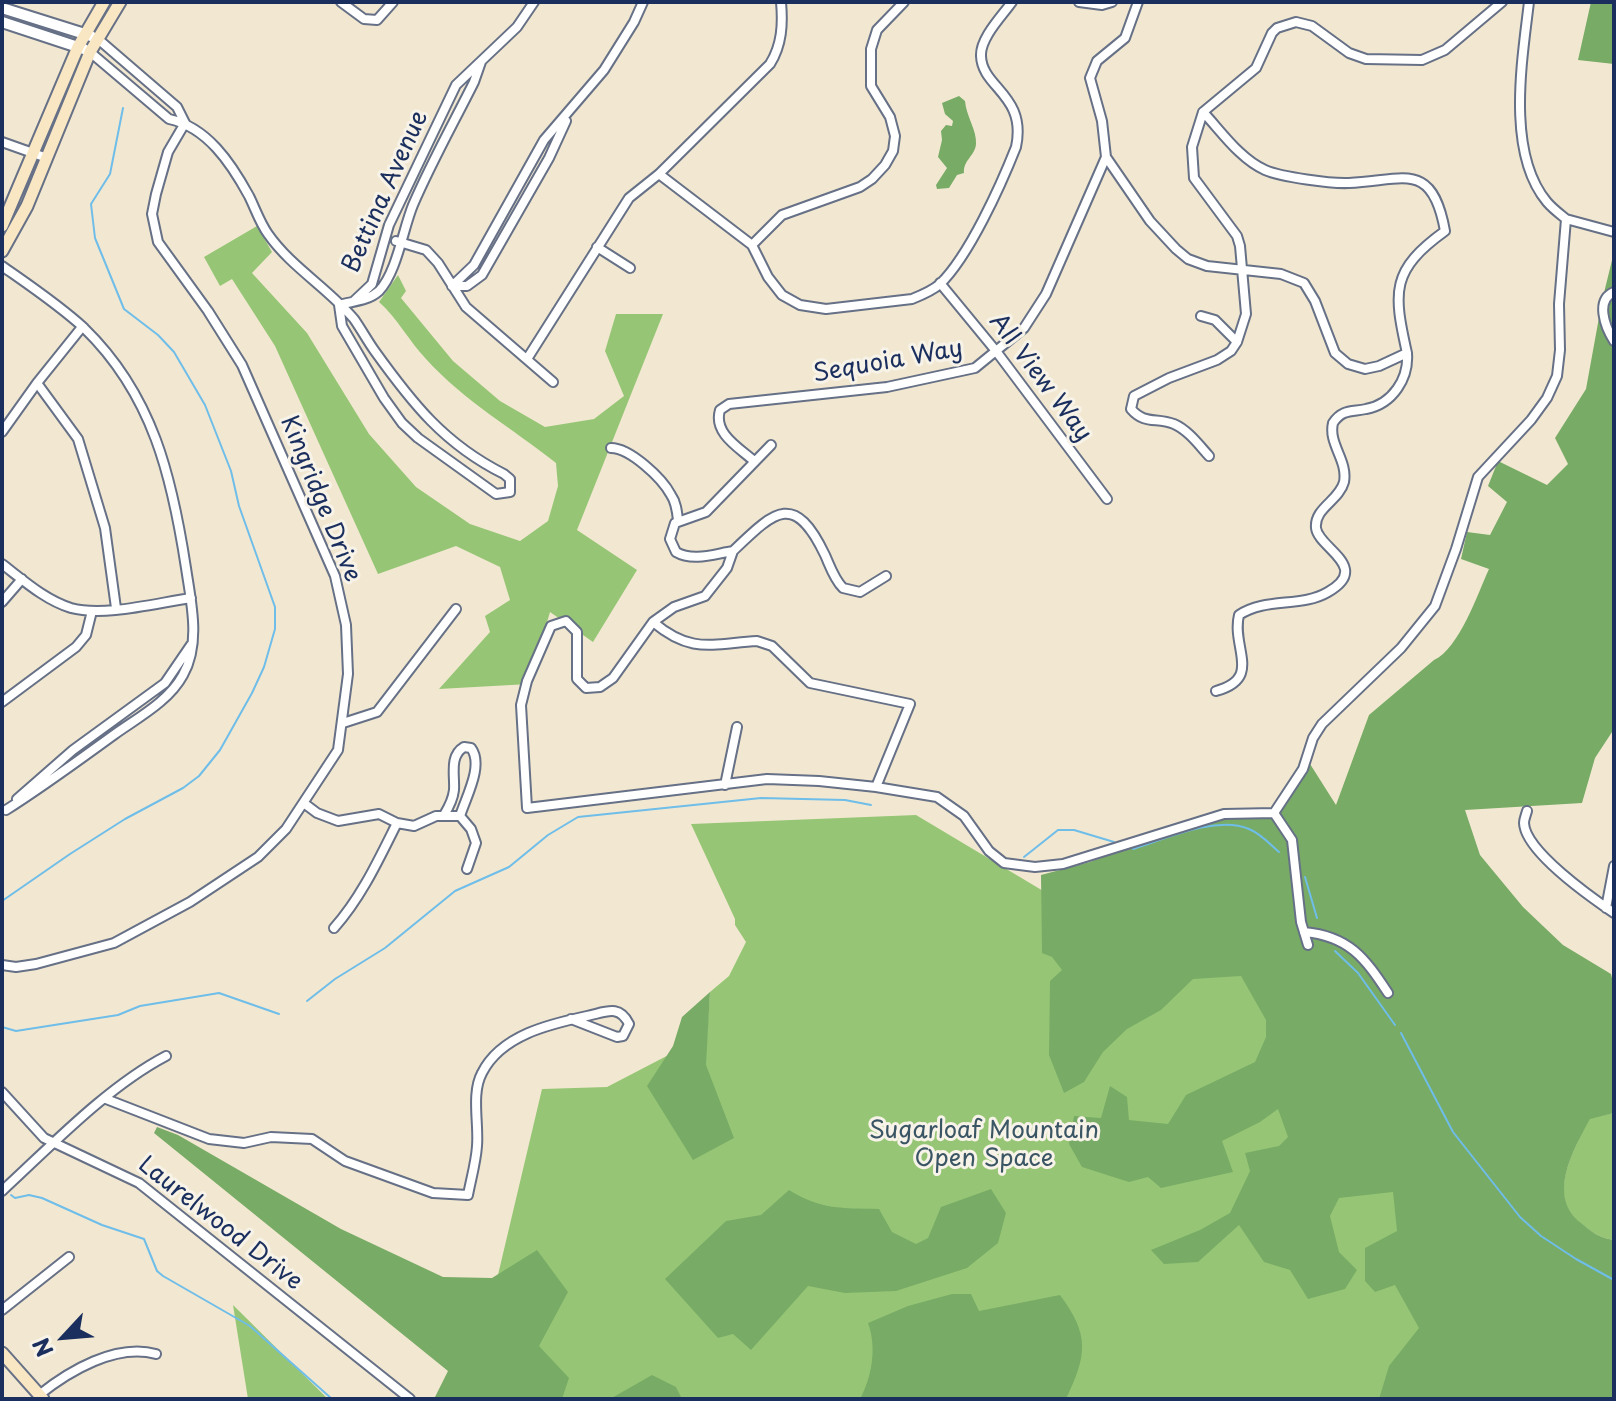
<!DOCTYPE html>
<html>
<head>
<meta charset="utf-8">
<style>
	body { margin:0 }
	#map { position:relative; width:1616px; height:1401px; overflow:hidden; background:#f2e8d1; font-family:"Playpen Sans",sans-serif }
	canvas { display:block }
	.frame { position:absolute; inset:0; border:4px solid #1b2f5e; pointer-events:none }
	.north { position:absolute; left:24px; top:1297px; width:80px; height:80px; -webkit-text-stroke:6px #f7f3e8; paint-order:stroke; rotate:244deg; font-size:22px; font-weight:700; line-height:32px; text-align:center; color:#1b2f5e }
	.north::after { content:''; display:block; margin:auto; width:28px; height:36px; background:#1b2f5e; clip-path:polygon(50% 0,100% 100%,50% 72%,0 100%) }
</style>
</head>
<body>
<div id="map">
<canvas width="1616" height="1401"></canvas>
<div class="frame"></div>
<div class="north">N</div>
</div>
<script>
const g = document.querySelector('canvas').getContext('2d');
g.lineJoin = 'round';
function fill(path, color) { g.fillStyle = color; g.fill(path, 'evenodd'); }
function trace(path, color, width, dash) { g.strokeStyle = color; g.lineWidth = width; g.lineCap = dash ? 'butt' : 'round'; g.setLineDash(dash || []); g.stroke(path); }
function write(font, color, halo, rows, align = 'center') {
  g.font = font + ' "Playpen Sans",sans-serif'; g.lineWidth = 6; g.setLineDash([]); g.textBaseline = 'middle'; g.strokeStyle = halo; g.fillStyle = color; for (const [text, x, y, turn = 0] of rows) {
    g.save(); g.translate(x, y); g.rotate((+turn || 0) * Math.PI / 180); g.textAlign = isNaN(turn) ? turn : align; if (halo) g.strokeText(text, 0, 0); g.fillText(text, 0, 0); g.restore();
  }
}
const green = new Path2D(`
	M257 226 272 252 252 273 307 333 369 434 416 487 470 524 520 541 548 521 558 486 556 463C512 428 464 401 426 359 409 341 398 319 379 302L398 275 406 291 401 298 453 361 500 401 545 427 594 419 624 396 605 351 616 314H663L577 530 637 570 593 642 550 612 529 684 439 689 490 632 485 616 510 600 500 567 456 546 378 574 275 346 232 279 220 286 204 257Z
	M916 815 1065 904 1273 873 1439 1195 1458 1399H508L484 1334 542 1089 607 1087 707 1035 710 992 729 976 746 942 735 925V919L691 824Z
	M1614 1113V1240C1599 1238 1592 1232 1580 1223 1546 1196 1574 1149 1590 1118Z
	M233 1305 328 1399H248Z`);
const forest = new Path2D(`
	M1591 2H1614V64L1578 60Z
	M959 96 965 101C966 116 977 130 976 144 975 156 963 160 964 173L957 175 949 188 937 189 936 185 947 168 938 157 942 140 941 131 946 125 952 126 953 121 945 114 942 103Z
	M1614 252V729L1595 758 1582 803 1465 810 1480 855 1523 907 1563 945 1611 974 1614 987V1113L1590 1119C1574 1149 1546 1196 1581 1223 1592 1232 1599 1238 1614 1240V1399H1379L1389 1366 1419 1328 1395 1285 1375 1292 1365 1281V1248L1397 1231 1393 1192 1339 1198 1330 1216 1339 1252 1357 1270 1345 1289 1308 1299 1290 1270 1264 1262 1239 1225 1198 1262 1164 1264 1151 1250 1200 1230 1230 1213 1250 1171 1245 1153 1279 1146 1288 1137 1278 1109 1260 1122 1222 1141 1233 1172 1161 1188 1148 1177 1129 1182 1082 1167 1069 1144 1074 1116 1101 1118 1110 1086 1127 1097 1129 1120 1168 1124 1186 1095 1255 1062 1266 1037V1020L1241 976 1193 979 1161 1010 1127 1029 1103 1052 1084 1082 1064 1093 1049 1055 1050 981 1062 970 1052 957 1042 953 1041 875 1090 862 1224 811 1272 810 1293 782 1305 756 1336 805 1369 715 1434 660C1459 649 1478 593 1489 569L1461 559 1467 532 1490 535 1507 502 1488 486 1498 461 1547 485 1568 464 1555 438 1586 389 1602 301Z
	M710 992 706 1065 734 1138 693 1160 647 1086 673 1046 682 1017Z
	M157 1127 178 1135 341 1229 443 1277 492 1278 537 1250 568 1292 539 1346 569 1378 562 1399H434L448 1371 154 1133Z
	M991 1189 1006 1213 998 1243 967 1268 896 1291 845 1293 808 1286 751 1350 733 1334 718 1338 665 1279 726 1221 761 1215 789 1190C821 1210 842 1208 879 1209L892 1232 916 1244 928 1238 941 1207Z
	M952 1294H971L979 1311 1060 1295C1090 1335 1087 1355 1066 1399H860C872 1377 877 1347 868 1323L908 1306Z
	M652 1375 676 1387 682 1399H610Z`);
const stream = new Path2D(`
	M1133 849C1165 839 1216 815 1249 829 1261 834 1270 844 1279 852
	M1024 857 1058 830H1074L1114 842
	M1305 877 1317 918
	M2 901 70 854 125 819 183 788 199 776 220 750 252 693 264 667 275 629V607L239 506 231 471 205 405 174 352 158 335 124 309 95 238 91 204 110 174 123 108
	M1335 951 1358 973 1395 1025
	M307 1001 335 979 385 948 455 891 509 867 548 835 578 817 761 798 845 800 871 805
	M2 1027 16 1031 118 1015 140 1006 219 993 279 1014
	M1401 1033 1453 1132 1520 1217 1541 1236 1576 1259 1614 1280
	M11 1195 15 1198 29 1195 42 1198 102 1225 144 1239 157 1271 163 1276 250 1326 332 1399`);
const minor = new Path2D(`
	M341 2 364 19 377 20 393 2
	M1079 2 1102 5 1112 2
	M1138 2 1125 38 1097 61 1090 78 1102 121 1106 157 1150 221 1176 249 1188 259 1207 266 1281 274 1304 283 1315 301 1335 353 1348 364 1365 369 1379 366 1407 353C1393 291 1391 270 1445 231 1432 159 1403 181 1349 183 1332 184 1281 177 1265 170 1240 159 1221 131 1203 112
	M98 39 177 107 185 123
	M90 52 169 119C207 127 231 163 249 196 255 208 260 223 268 234 291 267 328 288 354 319 361 329 367 340 374 350 412 403 444 444 504 474L510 479V492L496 494 418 438 402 423 384 398 342 326 339 305
	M2 142 47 158
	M659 174 752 245 768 277 782 295 800 305 826 309 912 299C922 295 932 291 940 284 969 256 1001 185 1016 147 1027 95 982 88 981 56 980 38 1002 16 1012 2
	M1566 219 1614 232
	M396 241 426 250 438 263 466 307 553 382
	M752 245 782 215 860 187 872 179 885 165 893 151 895 136 890 117 871 86V49L877 30 904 2
	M597 247 630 268
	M2 266C29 285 59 305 84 328 153 395 172 477 186 568 191 602 201 643 183 675 169 701 139 717 115 734 79 760 44 786 6 810
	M940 283 996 351 1107 499
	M452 286 474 265 544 140 604 70 634 22 643 2
	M452 286H467L482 275 549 158 566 121
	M1614 292C1595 300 1605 327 1614 341
	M354 301 372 284 389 225 456 85 517 27 534 2
	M339 305C353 301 368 301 379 291 397 272 403 229 413 205 431 163 454 122 474 82L481 62
	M1201 316 1215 320 1237 342
	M527 359 629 198 659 174 770 64C782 45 783 24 781 2
	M37 383 78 439 105 528 116 608
	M2 432 37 383 82 327
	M771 445 706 512 675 523 670 539 676 552C693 562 714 554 733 551L727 568 705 596 674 607 653 622 613 678 600 687 586 688 577 679V632L566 621 551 626 527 681 521 705 527 808 767 779 819 781 876 787 937 797 964 816 989 851 1004 863 1035 867 1063 864 1224 814 1274 813
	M611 448C630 448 662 478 671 495 676 502 677 511 678 520
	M1209 456C1199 445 1188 430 1174 424 1156 417 1145 425 1131 409L1134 396 1169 378 1217 360 1231 351 1237 342 1246 314 1240 246 1237 236 1194 178 1192 147 1203 112 1256 68 1272 33 1277 28 1296 22 1312 26 1349 53 1366 59 1422 60 1445 50 1502 2
	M754 461C738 447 713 433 720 410L729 404 887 387 975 368 1024 328 1046 294 1106 157
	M733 551C774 512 794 490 825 555 830 566 834 579 843 588L860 592 886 576
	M2 564C23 580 45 600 71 608 104 617 156 603 191 598
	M2 602 22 579
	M653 622C691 654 711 644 757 641L772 646 810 683 910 704 876 787
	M1216 691C1263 678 1231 648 1239 615 1266 597 1301 608 1328 592 1372 567 1318 548 1316 528 1314 508 1339 501 1344 482 1348 460 1328 444 1333 423 1342 409 1352 412 1366 409 1393 404 1409 378 1407 353
	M2 702 76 647 86 635 92 611
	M343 723 377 712 456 609
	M725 785 737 727
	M17 799 73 750 165 683 191 645
	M305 804 317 813 338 821 379 814 397 823 414 826 436 816H460L471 829 476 843 467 869
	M1527 811C1526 815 1524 819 1524 823 1525 851 1592 898 1614 913
	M1274 813 1303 769 1313 738 1322 724 1401 648 1435 606 1456 549 1478 477 1531 420 1547 398 1557 376 1560 350 1559 304 1566 219C1560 214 1553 209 1547 202 1506 153 1522 61 1529 2
	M1274 813 1292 840 1301 922 1308 945
	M444 815C449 807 453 799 454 790 455 775 449 756 464 747L471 748C484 765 466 797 460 816
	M1606 908 1614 866
	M334 928C361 898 379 859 397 823
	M1304 932C1349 936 1365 958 1388 993
	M2 965 16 967 36 964 114 943 190 902 258 857 286 829 338 750 348 674 346 625 335 576 242 365 208 311 158 242 152 214 156 194 168 152 185 123
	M2 1092 44 1138 139 1183 410 1399
	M106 1099 209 1139 244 1143 271 1137 312 1139 345 1161 433 1193 468 1195C471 1179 476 1162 477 1146 479 1124 471 1093 482 1073 501 1035 550 1024 587 1016 606 1012 619 1004 629 1024L623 1036 617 1037 571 1019
	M2 1191C51 1146 107 1087 166 1056
	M2 1310 69 1257
	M39 1395C69 1371 116 1343 156 1354`);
const tertiary = new Path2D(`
	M2 8 91 36
	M2 22 84 49`);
const secondary = new Path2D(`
	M2 226 78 47 104 2
	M2 251 27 206 90 52 120 2
	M2 1353 43 1399`);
const streetNames = [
	["Bettina Avenue",386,192,-66],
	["Sequoia Way",888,362,-10],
	["All View Way",1040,378,53],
	["Kingridge Drive",320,499,68],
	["Laurelwood Drive",220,1224,38]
];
const parkNames = [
	["Sugarloaf Mountain",984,1131],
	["Open Space",984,1159]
];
fill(green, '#96c675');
fill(forest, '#78ab66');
trace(stream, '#6fbde9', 2);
trace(minor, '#667086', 12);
trace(tertiary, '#667086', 14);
trace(secondary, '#667086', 15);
trace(minor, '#fff', 8);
trace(tertiary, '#fff', 10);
trace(secondary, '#f9e7c3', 11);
write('24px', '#1b2f5e', '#f7f3e8', streetNames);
write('24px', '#3a5564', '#f7f3e8', parkNames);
</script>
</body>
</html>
